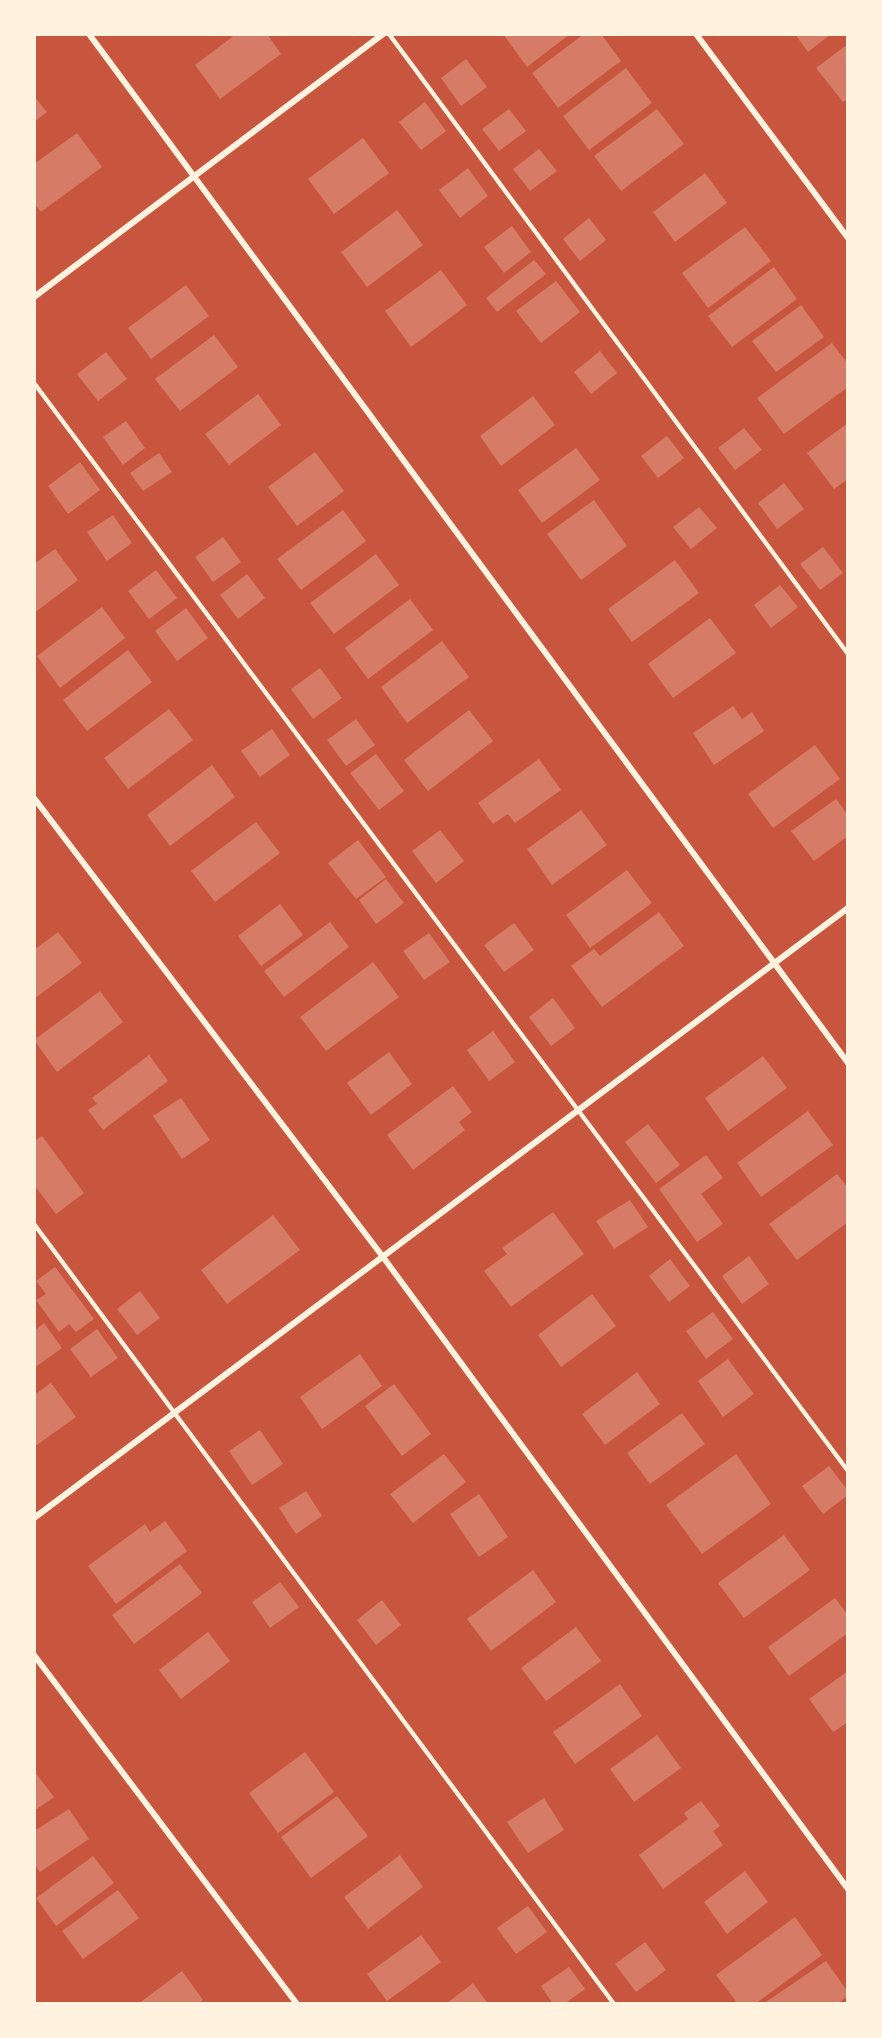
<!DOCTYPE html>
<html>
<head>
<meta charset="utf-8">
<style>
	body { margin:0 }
	#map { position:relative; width:882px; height:2038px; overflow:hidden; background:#c8553d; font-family:"Space Grotesk",sans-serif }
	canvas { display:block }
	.frame { position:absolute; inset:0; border:36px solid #fff3e0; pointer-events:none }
</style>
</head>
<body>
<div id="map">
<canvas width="882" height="2038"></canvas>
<div class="frame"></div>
</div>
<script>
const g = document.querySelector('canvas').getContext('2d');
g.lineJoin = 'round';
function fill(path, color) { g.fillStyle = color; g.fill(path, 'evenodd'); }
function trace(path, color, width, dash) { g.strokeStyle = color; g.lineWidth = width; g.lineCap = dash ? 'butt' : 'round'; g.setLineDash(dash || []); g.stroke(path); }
const building = new Path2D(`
	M236 34H267L281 54 220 99 195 65Z
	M503 34H570L527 67Z
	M584 34H601L621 61 558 108 532 73Z
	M795 34H831L808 52Z
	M848 44V99L843 102 816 68Z
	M466 59 487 87 461 106 441 78Z
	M626 68 652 103 589 150 563 116Z
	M34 96 47 112 34 122Z
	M425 102 446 131 421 150 399 122Z
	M509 109 526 131 499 151 482 129Z
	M657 109 684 144 621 191 594 156Z
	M77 133 102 167 41 212 34 203V164Z
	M363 138 389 173 334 214 308 179Z
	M539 149 557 171 530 191 513 169Z
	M468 168 488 196 460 218 439 190Z
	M705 173 727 203 675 242 653 212Z
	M397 210 423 245 367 287 341 252Z
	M589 218 606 240 580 261 563 239Z
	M512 226 531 252 504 273 484 247Z
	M745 227 771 261 708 308 682 273Z
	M534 260 546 274 497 312 486 298Z
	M774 267 797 299 732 347 708 316Z
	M441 270 467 305 411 347 385 311Z
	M556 281 580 312 541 343 516 311Z
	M186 285 209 316 151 359 128 328Z
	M801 305 824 337 776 372 752 341Z
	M214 335 238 367 180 411 155 379Z
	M832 343 848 364V387L784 434 757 398Z
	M600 351 617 373 591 394 574 372Z
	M106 352 127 379 98 401 77 374Z
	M258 394 281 425 229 465 205 434Z
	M533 396 555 425 501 466 480 436Z
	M126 421 145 448 123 465 103 437Z
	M848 423V479L834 489 807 453Z
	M744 428 762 450 735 470 718 448Z
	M667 436 684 458 658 478 641 456Z
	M576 448 600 480 542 523 518 490Z
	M315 452 344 491 297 526 268 487Z
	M159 453 172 472 143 491 130 473Z
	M80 462 100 490 68 514 48 486Z
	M784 483 804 509 777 529 758 503Z
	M594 500 627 546 581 580 547 534Z
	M699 507 717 528 691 549 673 527Z
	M343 510 366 541 301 590 277 559Z
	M113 515 132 543 107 561 87 532Z
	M223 537 241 562 213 582 195 557Z
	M823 547 843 573 820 590 800 564Z
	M55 549 78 580 34 613V564Z
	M376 554 399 585 334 634 310 603Z
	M675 560 699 593 632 642 608 609Z
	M156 570 177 598 149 619 128 591Z
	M247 574 265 598 238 619 220 595Z
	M780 585 798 607 771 628 754 605Z
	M410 599 433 630 368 679 345 648Z
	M102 607 125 638 60 688 37 656Z
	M186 608 208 638 177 661 155 631Z
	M710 618 736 653 673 698 648 664Z
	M442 641 469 677 407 723 381 687Z
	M128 650 152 682 87 731 63 700Z
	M320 668 342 698 313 719 291 689Z
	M733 706 742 719 752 712 764 731 714 765 693 733Z
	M169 709 193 740 128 789 104 758Z
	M469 710 493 741 428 791 404 760Z
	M356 719 375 745 346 766 327 740Z
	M272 729 290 755 260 777 241 751Z
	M815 745 840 779 773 828 748 794Z
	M376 754 404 791 379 810 350 773Z
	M539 759 561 790 515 823 508 814 493 824 478 803Z
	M212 765 235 797 170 846 147 815Z
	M836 799 848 815V836L814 861 791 831Z
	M581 810 607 845 552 885 527 849Z
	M256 822 280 853 215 902 191 871Z
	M440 830 464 861 436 883 412 851Z
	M358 840 386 877 356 899 328 863Z
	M627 870 652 903 590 948 566 915Z
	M386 879 404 903 376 924 359 900Z
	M280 904 303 935 261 966 238 936Z
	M659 912 684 946 602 1007 571 966 594 949 600 956Z
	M330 922 349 947 284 997 264 971Z
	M514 923 534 950 504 972 484 945Z
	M58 932 82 963 34 999V950Z
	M429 933 450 962 424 980 403 951Z
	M373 962 399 997 326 1051 300 1017Z
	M100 991 123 1022 57 1072 34 1040Z
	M553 998 575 1028 551 1046 529 1017Z
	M493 1031 515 1062 489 1081 467 1050Z
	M389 1052 412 1084 371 1115 347 1083Z
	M149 1055 168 1081 103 1130 88 1110 97 1104 92 1098Z
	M763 1056 787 1088 728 1131 705 1098Z
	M453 1086 472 1112 459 1122 465 1130 413 1170 387 1135Z
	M181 1098 210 1140 182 1159 153 1116Z
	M808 1111 833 1145 761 1197 737 1163Z
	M648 1124 680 1165 656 1183 625 1142Z
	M42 1136 84 1193 56 1214 34 1185V1141Z
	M706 1155 723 1178 701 1194 723 1224 697 1242 659 1189Z
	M837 1174 848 1188V1222L797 1260 769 1224Z
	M630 1200 648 1227 614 1249 596 1221Z
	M553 1212 584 1254 511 1307 484 1271 507 1254 502 1248Z
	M273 1215 300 1250 227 1304 201 1270Z
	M749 1256 769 1284 742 1304 722 1276Z
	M670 1259 690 1286 669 1302 649 1276Z
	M55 1267 94 1319 76 1332 69 1324 59 1332 36 1300 46 1294 36 1281Z
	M140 1291 160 1318 137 1335 117 1309Z
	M592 1294 616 1326 561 1367 538 1335Z
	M713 1312 733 1339 706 1359 686 1331Z
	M44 1323 62 1348 34 1368V1331Z
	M97 1329 118 1358 91 1377 70 1349Z
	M360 1354 382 1386 322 1429 300 1397Z
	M728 1359 754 1394 723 1417 698 1381Z
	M637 1372 660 1404 605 1445 582 1414Z
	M51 1383 76 1417 34 1447V1395Z
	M394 1384 431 1434 402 1456 365 1406Z
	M682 1413 705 1444 650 1484 627 1453Z
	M260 1430 283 1464 252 1485 229 1451Z
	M444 1454 466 1482 413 1523 390 1494Z
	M736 1454 771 1504 702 1554 666 1505Z
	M829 1466 848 1491V1495L823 1514 802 1486Z
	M306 1491 322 1516 296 1534 279 1508Z
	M479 1494 508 1537 479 1557 450 1514Z
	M165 1521 187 1551 116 1604 88 1566 145 1524 150 1532Z
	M784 1535 810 1570 744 1618 718 1583Z
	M180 1564 202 1593 134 1644 112 1615Z
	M533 1570 556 1602 491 1651 467 1619Z
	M280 1582 299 1607 270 1628 252 1602Z
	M835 1598 848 1615V1633L789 1676 768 1647Z
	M382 1600 401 1625 376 1645 357 1620Z
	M576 1627 601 1661 546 1701 521 1668Z
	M208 1632 230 1661 181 1699 159 1670Z
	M848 1671V1722L833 1732 809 1699Z
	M620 1684 642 1716 575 1764 553 1732Z
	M657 1735 681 1768 634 1802 610 1769Z
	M305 1752 334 1792 278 1833 249 1793Z
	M34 1771 54 1797 34 1811Z
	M337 1796 368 1836 311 1878 281 1837Z
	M544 1798 564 1830 528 1853 507 1822Z
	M701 1801 720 1826 713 1831 723 1845 663 1889 639 1855 688 1819 684 1813Z
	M69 1809 89 1839 40 1872 34 1864V1831Z
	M400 1855 423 1887 368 1929 344 1897Z
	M93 1856 114 1883 56 1926 36 1898Z
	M745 1871 768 1902 727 1934 704 1902Z
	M118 1890 139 1918 83 1959 62 1931Z
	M528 1906 547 1932 516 1954 497 1928Z
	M795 1917 822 1955 755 2004H738L716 1975Z
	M421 1935 441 1962 387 2001 367 1974Z
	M645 1942 666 1970 636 1992 615 1964Z
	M826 1961 848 1992V1996L837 2004H763Z
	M569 1967 585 1989 564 2004H553L541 1986Z
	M182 1971 203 2000 198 2004H138Z
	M473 1983 488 2004H446Z`);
const service = new Path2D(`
	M389 34 848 654
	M34 383 848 1471
	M34 1224 614 2004`);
const minor = new Path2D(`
	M89 34 848 1063
	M696 34 848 238
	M34 297 383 34
	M34 798 383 1257 848 1889
	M34 1518 848 908
	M34 1655 297 2004`);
fill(building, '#d67c66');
trace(service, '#fff3e0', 4.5);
trace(minor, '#fff3e0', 6);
</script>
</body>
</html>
